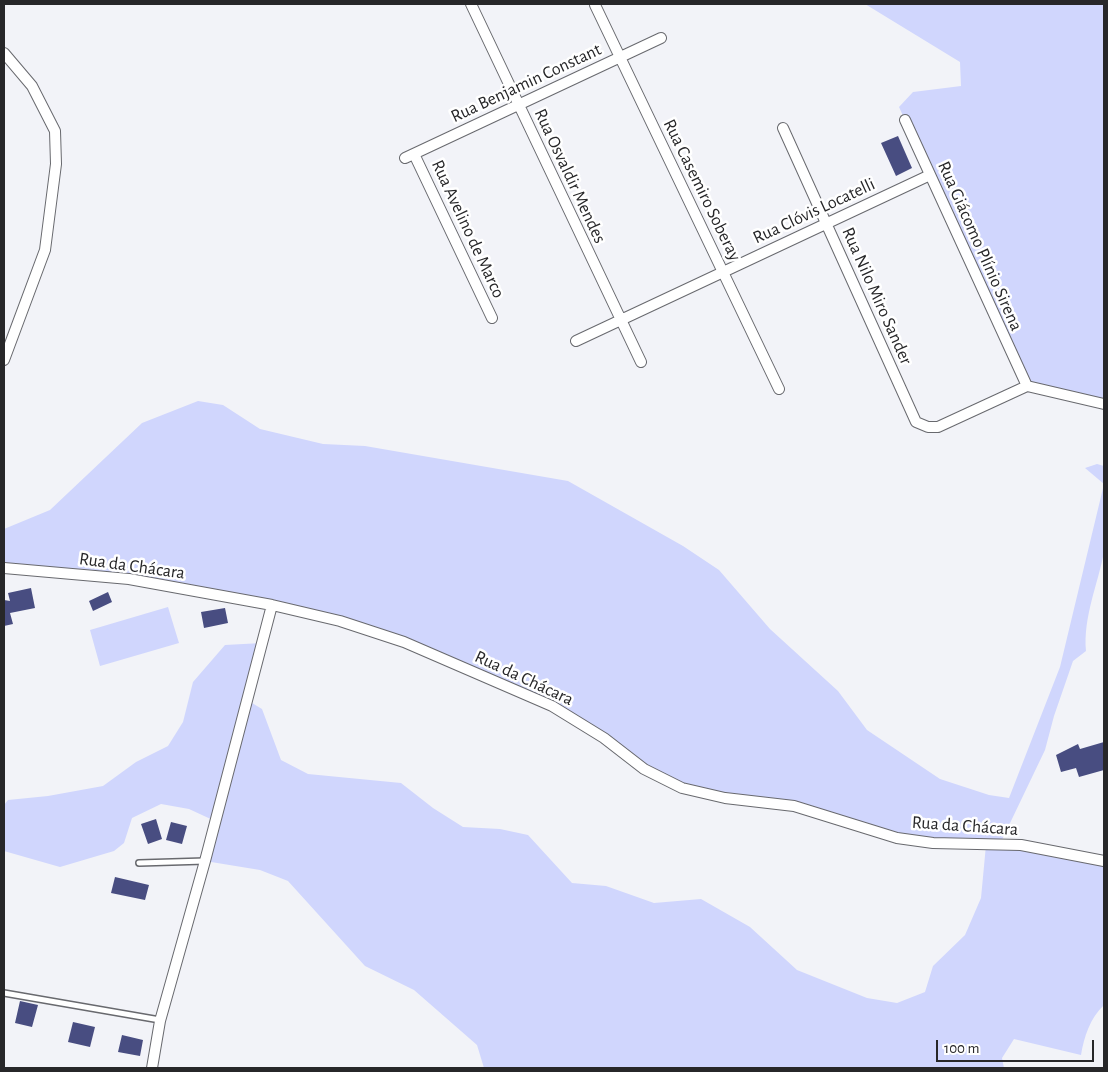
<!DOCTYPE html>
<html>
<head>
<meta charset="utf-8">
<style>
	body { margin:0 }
	#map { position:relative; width:1108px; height:1072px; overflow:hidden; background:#f2f3f8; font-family:"Alegreya Sans",sans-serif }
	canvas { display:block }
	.frame { position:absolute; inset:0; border:5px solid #272729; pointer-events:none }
	.scale { position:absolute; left:936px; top:1040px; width:158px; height:22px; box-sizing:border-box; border:2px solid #272729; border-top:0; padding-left:6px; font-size:15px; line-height:18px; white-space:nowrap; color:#272729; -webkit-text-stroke:4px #fff; paint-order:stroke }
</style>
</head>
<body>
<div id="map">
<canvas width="1108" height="1072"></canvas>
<div class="frame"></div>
<div class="scale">100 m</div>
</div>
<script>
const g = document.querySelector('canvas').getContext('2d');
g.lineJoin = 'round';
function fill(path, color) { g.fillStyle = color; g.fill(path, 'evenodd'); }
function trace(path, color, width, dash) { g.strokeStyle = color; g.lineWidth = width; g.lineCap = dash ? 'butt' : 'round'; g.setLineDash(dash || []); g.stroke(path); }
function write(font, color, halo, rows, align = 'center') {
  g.font = font + ' "Alegreya Sans",sans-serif'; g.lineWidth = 5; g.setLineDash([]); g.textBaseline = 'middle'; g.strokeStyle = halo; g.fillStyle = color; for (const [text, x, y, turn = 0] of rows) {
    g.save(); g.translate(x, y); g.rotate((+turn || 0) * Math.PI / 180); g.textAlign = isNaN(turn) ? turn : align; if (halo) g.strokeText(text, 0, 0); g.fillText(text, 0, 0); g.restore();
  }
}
const green = new Path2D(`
	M865 4H1104V404L1027 386 899 107 913 92 961 86 960 62Z
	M198 401 223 405 260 429 323 444 365 446 568 481 683 546 719 570 770 629 838 691 867 730 940 779 989 795 1009 798 1060 667 1104 484 1085 468 1097 464 1104 466C1104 491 1108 528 1104 552 1098 584 1083 617 1086 651L1073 661 1054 716 1045 750 1000 844 1104 861V1005C1090 1018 1084 1037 1081 1055L1014 1039 1002 1058 1004 1068H484L477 1045 414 990 365 966 288 881 260 870 205 861 215 821 189 809 161 804 132 818 124 843 114 851 60 867 4 851V805L8 800 48 796 103 786 136 762 168 746 183 722 193 682 225 645 262 643 247 700 262 709 281 760 308 774 401 783 433 808 463 827 500 829 528 835 572 883 606 886 654 903 701 899 750 927 797 970 867 998 897 1003 925 992 933 966 965 935 981 898 986 845 933 843 851 822 682 788 552 706 340 621 129 579 4 568V529L50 510 142 423Z
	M168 607 179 643 100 666 90 630Z`);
const building = new Path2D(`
	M898 136 912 168 896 176 881 143Z
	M31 588 35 608 10 613 13 624 4 626V600L10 601 8 593Z
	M108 592 112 602 93 611 89 601Z
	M225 608 228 623 204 628 201 612Z
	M1104 742V770L1079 777 1076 768 1061 772 1056 755 1078 744 1080 749Z
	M156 819 162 839 148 844 141 824Z
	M171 822 187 826 182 844 166 840Z
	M115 877 149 885 145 900 111 893Z
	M20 1001 38 1005 32 1027 15 1023Z
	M73 1022 95 1027 90 1047 68 1042Z
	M122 1035 143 1040 140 1056 118 1052Z`);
const lane = new Path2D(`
	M139 863 205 861
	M4 993 160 1020`);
const street = new Path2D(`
	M471 4 641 362
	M595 5 779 389
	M4 53 32 86 55 131 56 164 45 250 4 360
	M905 120 1027 386
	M783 128 916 422 928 427H938L1027 386
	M414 154 492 318
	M405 158 661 38
	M576 341 930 175
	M1027 386 1104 404
	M4 568 129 579 272 605 340 621 404 642 552 706 604 738 644 769 682 788 725 798 794 806 897 838 933 843 1021 845 1104 861
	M152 1068 160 1021 205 861 272 605`);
const streetNames = [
	["Rua Benjamin Constant",526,83,-25],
	["Rua Osvaldir Mendes",570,176,65],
	["Rua Casemiro Soberay",702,190,64],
	["Rua Clóvis Locatelli",814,211,-25],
	["Rua Avelino de Marco",468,229,65],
	["Rua Giácomo Plínio Sirena",980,246,66],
	["Rua Nilo Miro Sander",877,296,66],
	["Rua da Chácara",132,566,8],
	["Rua da Chácara",524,678,25],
	["Rua da Chácara",965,826,4]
];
fill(green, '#d0d6fd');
fill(building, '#484d81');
trace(lane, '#68696e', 8);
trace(street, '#68696e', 12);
trace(lane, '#fff', 5);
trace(street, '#fff', 10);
write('18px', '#272729', '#fff', streetNames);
</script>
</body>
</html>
